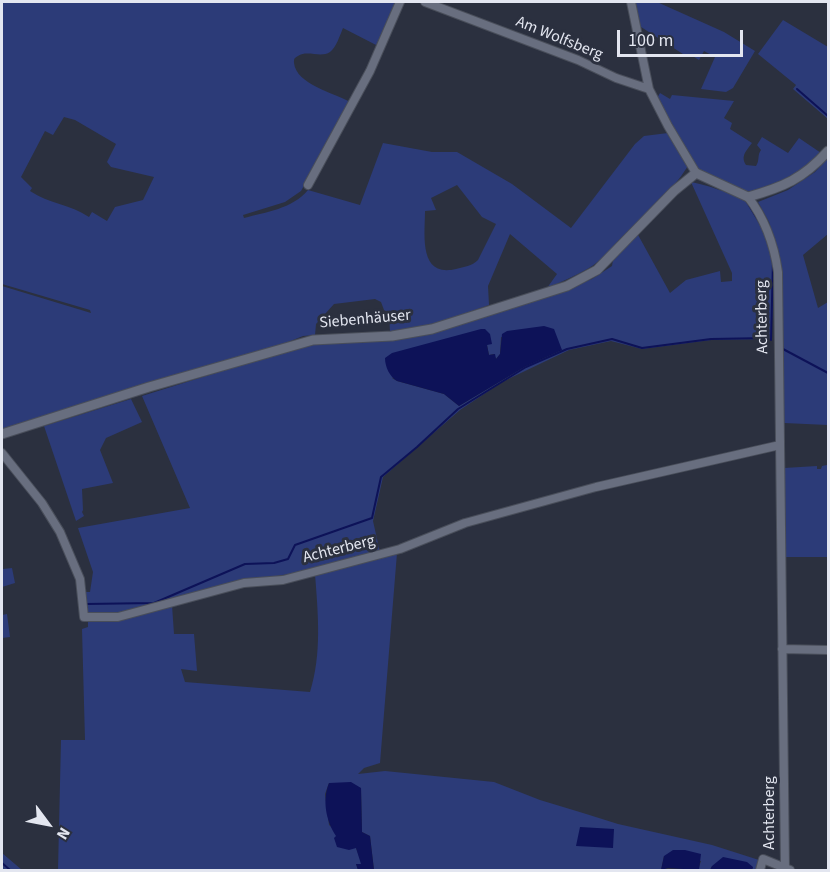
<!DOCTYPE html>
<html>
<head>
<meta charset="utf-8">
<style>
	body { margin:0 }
	#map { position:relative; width:830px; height:872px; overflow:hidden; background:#2b303f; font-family:"Source Sans 3",sans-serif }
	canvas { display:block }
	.frame { position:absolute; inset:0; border:3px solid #e3e6f0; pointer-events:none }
	.north { position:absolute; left:18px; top:794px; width:60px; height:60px; -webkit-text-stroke:4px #2b303f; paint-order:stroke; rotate:122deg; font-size:16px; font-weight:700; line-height:24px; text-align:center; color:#e3e6f0 }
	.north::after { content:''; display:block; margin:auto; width:21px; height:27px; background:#e3e6f0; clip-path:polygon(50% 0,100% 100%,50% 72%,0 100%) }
	.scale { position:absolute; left:617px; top:30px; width:126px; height:27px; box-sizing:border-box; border:3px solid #e3e6f0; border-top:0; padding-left:8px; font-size:18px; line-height:21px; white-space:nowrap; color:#e3e6f0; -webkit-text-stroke:4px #2b303f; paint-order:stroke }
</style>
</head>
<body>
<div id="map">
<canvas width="830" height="872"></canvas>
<div class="frame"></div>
<div class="north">N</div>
<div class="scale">100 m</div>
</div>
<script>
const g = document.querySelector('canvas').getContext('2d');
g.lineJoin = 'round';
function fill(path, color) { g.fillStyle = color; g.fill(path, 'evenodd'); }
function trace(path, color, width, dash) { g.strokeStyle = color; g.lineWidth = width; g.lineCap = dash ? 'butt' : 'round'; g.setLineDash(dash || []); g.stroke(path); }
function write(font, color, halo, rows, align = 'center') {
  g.font = font + ' "Source Sans 3",sans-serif'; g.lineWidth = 6; g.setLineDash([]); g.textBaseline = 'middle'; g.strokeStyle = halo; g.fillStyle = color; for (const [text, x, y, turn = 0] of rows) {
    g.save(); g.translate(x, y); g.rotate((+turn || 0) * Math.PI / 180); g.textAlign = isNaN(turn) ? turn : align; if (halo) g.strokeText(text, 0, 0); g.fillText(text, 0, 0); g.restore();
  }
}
const green = new Path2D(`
	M2 2H398L378 46 343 28C340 35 336 48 330 52 321 58 307 50 298 56 294 58 294 59 294 63 296 84 334 93 350 102L301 191 285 202 243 215 244 218C266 212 292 209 308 190L360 205 383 143 432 152H457L512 184 571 228 635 144 644 136 668 133 688 166C670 195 643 216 619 240 609 251 602 260 589 268 575 276 561 282 547 288L557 274 510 234 488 286 489 305 432 325 390 332 389 313 384 310 381 302 375 299 334 304 316 324 315 335 303 336 278 346 2 429V286L91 313 90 310 2 284ZM64 117 75 120 116 144 107 162 111 167 154 177 143 200 115 207 107 221 92 212 89 217C70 204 49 204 30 191L32 188 21 177 45 131 53 135ZM457 185 482 217 496 224 478 260C472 266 464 267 456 269 418 278 425 234 425 211L436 210 431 198Z
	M633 2H657L724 32 755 51 733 88 726 92 701 89 715 57 704 51 699 60 691 55 686 56 638 25Z
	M783 20 828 47V119L793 89 796 85 758 54Z
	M660 93 670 99 672 95 734 101 724 118 732 123 730 129 752 143C747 150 740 156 746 165L756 166C760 160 757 155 761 150L757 145 762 137 788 153 799 138 821 153C801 171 772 196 742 191 730 188 711 176 699 170L696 167 657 98Z
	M828 158V234L803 255 818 308 828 302V425L784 423 779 255 769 222 758 202 788 190 815 172Z
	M691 182C703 184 738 195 747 202 751 205 754 213 757 218 780 254 773 298 771 339L711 340 642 349 611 341 569 350 502 382 460 410 383 477 373 521 380 552 289 574 245 581 111 616 86 614 85 592H90L93 572 78 528 190 508 142 396 305 345 391 339 555 293 592 279 612 266 614 254 637 233 670 293 686 280 720 271 721 282 732 281V273ZM490 334 487 345 489 355 494 354 496 359 500 354 501 337 562 350 526 366 459 406 444 394 397 381 392 378Z
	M131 399 142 422 106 438 100 450 113 483 82 489 83 510 82 512 84 516 76 521 44 426Z
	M827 430 828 557H786L784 468 817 466V469H821L822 466 827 465Z
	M397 553 380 763 364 768 358 774 385 771 494 782 540 800 583 813 618 824 712 845 759 860 757 870H752L753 867 712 866 710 870H698L701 861 664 856 661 870H374L370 836 362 832 361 788 329 783 325 794 329 825 356 848 362 864H356L358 870H58L61 740H85L82 629 88 627V620C117 622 144 613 172 605L174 634H194L197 671 181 669 185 682 310 692C322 654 318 613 315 574Z
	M2 560 3 569 12 568 15 583 2 587Z
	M7 614 10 637 2 638V615Z
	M2 853 22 870H2Z`);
const water = new Path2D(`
	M544 326 554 329 562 350 526 366 459 406 444 394 397 381C390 377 385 367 385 358L392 353 481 329H485L490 334 492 344 487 345 489 355 495 354 496 359 500 354 502 334 507 331Z
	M351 782 361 788 362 832 370 836 374 870H358L356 864H361L356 848 349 850 337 847 334 838 336 836C326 821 322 800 329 783Z
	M580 827 614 829 613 848 576 846Z
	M673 850H685L701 854 699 870 668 868 661 870 664 856Z
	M723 857 747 862 753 867 752 870H710L712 866Z`);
const stream = new Path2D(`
	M797 89 828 116
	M747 202 761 225
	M771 340 773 262
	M783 349 828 373
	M86 604 154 603 245 564 274 563 288 559 295 545 372 518 381 477 417 447 458 409 526 367 567 349 612 339 642 348 711 339 768 338
	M2 863 10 870`);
const minor = new Path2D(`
	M425 2 578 60 616 78 649 89
	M631 2 649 89 668 126 696 173
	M308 185 370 71 400 2
	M748 197C765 219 774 244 778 272L785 868
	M2 453 42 503 60 532 80 579 84 617H118L244 583 283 580 400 549 465 523 596 487 780 445
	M782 649 828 650
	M760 870 763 859 790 870`);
const tertiary = new Path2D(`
	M2 434 149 387 313 340 392 336 432 329 567 286 597 270 674 191 696 173 748 197C783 187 803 179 828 151`);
const streetNames = [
	["Am Wolfsberg",559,39,22],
	["Achterberg",763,317,-91],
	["Siebenhäuser",365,320,-5],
	["Achterberg",339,550,-14],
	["Achterberg",770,813,-90]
];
fill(green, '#2c3b78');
fill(water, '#0d1258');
trace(stream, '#0d1258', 2);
trace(minor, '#494e5a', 10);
trace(tertiary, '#494e5a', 11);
trace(minor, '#686e7f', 8);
trace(tertiary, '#686e7f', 9);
write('16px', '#e3e6f0', '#2b303f', streetNames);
</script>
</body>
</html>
